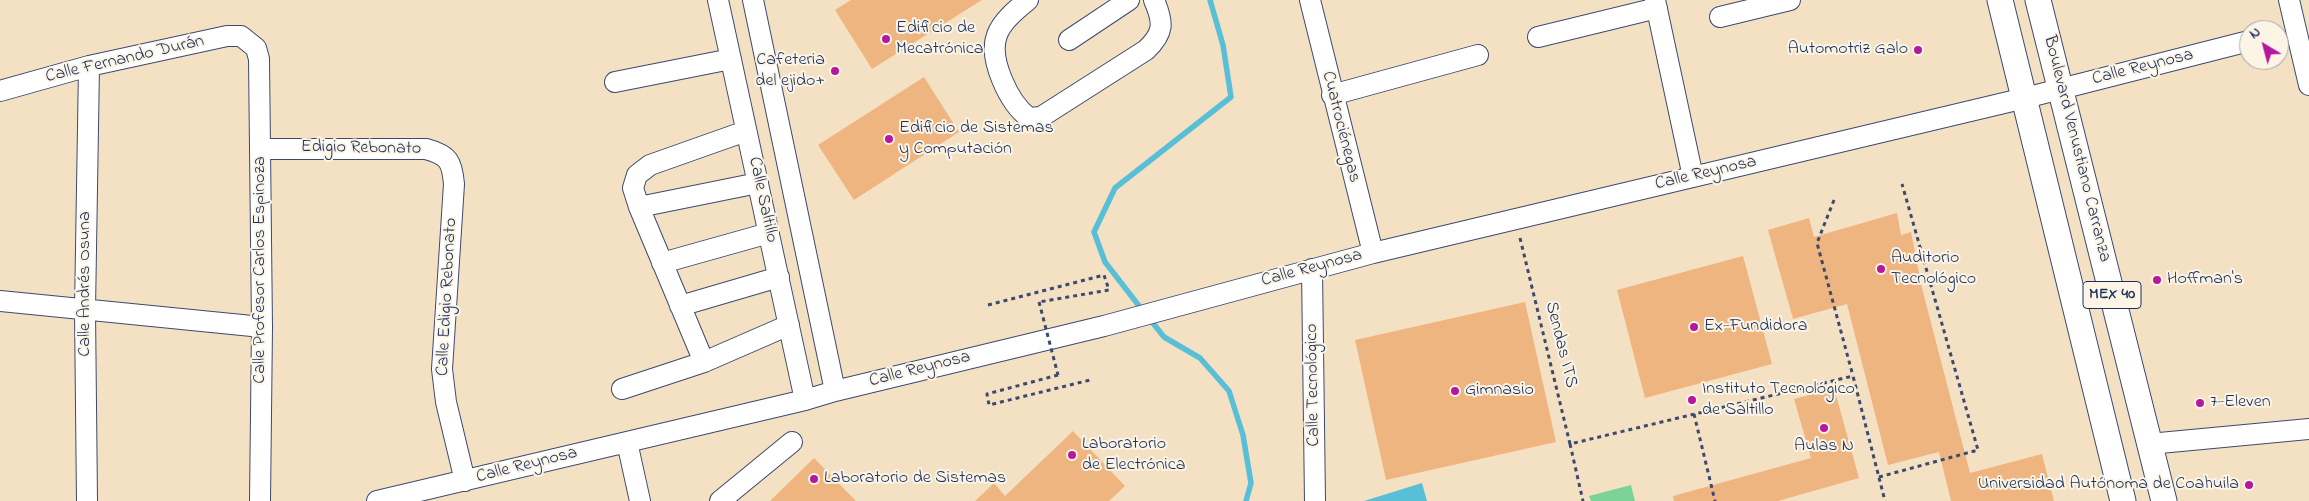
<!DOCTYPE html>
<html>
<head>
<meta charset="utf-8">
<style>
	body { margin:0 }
	#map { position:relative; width:2309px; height:501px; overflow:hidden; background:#f4e1c4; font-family:"Indie Flower",sans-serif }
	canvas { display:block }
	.north { position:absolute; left:2239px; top:20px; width:50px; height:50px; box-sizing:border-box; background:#fcf5e5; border:1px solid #a2a6af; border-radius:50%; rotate:323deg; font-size:14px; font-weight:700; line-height:20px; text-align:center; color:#1b2f5e }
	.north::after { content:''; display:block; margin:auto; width:18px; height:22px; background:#b5179e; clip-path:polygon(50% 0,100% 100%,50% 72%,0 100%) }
</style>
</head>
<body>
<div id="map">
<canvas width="2309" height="501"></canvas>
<div class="north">N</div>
</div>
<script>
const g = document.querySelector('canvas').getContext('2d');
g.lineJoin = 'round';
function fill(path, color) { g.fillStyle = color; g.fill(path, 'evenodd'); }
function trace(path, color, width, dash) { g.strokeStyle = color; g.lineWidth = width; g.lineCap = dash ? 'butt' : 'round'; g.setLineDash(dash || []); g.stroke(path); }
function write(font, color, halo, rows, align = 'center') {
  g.font = font + ' "Indie Flower",sans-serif'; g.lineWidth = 4; g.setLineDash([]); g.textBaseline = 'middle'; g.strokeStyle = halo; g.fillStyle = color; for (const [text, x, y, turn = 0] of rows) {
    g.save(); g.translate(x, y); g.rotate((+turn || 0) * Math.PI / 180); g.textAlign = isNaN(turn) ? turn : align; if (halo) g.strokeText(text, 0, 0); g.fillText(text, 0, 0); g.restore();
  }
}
const green = new Path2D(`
	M1631 485 1635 501H1591L1589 496Z`);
const water = new Path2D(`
	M1422 483 1427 501H1364Z`);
const stream = new Path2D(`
	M1143 311 1105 262 1094 232 1115 188 1231 97 1223 45 1210 0
	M1149 318 1164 337 1200 358 1229 391 1243 435 1251 483 1246 501`);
const building = new Path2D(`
	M851 0H982L872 69 835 10Z
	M924 77 959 132 854 200 818 145Z
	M1897 213 1901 235 1911 232 1922 288 1970 473 2042 454 2054 501H1951L1939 452 1888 465 1847 304 1793 319 1768 230 1809 218 1814 237Z
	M1743 256 1772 364 1645 398 1617 290Z
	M1525 302 1556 442 1386 480 1355 340Z
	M1834 388 1859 478 1778 501H1674L1673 496 1811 458 1794 399Z
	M1073 431 1125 486 1109 501H975L994 483 1005 496Z
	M814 458 856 501H770Z`);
const path = new Path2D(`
	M1834 200 1817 243 1853 376
	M1520 238 1570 444 1853 376 1885 501
	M988 305 1104 275 1109 290 1039 302
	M1058 375 987 394 989 405 1090 380
	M1694 414 1715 501
	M1570 444 1583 501
	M1879 477 1978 450 1902 184`);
const minor = new Path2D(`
	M718 0 805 400
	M753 0 835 391
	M1028 0C1017 9 1002 21 997 35 988 59 1009 103 1029 118L1041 117 1146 50C1164 33 1164 23 1154 0
	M1310 0 1373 253
	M1655 0 1693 177
	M2289 0 2309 85
	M1720 17 1790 0
	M1538 37 1657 8
	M1069 40 1129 0
	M615 82 731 59
	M0 91 89 66 227 36H241L256 48 259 59 262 327 260 501
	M1332 95 1478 55
	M746 131 650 165 637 175 633 188 639 207 704 362 789 325
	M260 149H426C449 155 452 162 454 184L442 369 446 402 465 481
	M639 207 758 183
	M662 263 769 233
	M1312 269 1315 501
	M0 301 262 327
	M680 306 779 277
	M622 389 704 362
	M627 442 640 501
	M2149 444 2309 429
	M87 501 85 310 89 66
	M377 501 805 400 835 391 1104 326 1373 253 2025 98 2249 41
	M720 501 792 442`);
const major = new Path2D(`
	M2000 0 2123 501
	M2038 0 2164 501`);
const pathBridge = new Path2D(`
	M1039 302 1058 375`);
const markers = [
	[886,39,5,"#b5179e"],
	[1918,50,5,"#b5179e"],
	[835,71,5,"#b5179e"],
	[889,139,5,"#b5179e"],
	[1881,269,5,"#b5179e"],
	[2157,280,5,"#b5179e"],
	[1694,327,5,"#b5179e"],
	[1455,391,5,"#b5179e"],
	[1692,400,5,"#b5179e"],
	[2200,403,5,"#b5179e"],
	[1824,428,5,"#b5179e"],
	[1072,455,5,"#b5179e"],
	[814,479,5,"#b5179e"],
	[2249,485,5,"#b5179e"]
];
const shields = [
	[2112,295,58]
];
const shieldNames = [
	["MEX 40",2112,295]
];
const poiNames = [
	["Edificio de",896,29],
	["Mecatrónica",896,50],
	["Automotriz Galo",1908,50,"right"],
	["Cafeteria",825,61,"right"],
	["del ejido+",825,82,"right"],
	["Edificio de Sistemas",899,129],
	["y Computación",899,150],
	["Auditorio",1891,259],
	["Tecnológico",1891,280],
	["Hoffman's",2167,280],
	["Ex-Fundidora",1704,327],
	["Instituto Tecnológico",1702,390],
	["de Saltillo",1702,411],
	["Gimnasio",1465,391],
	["7-Eleven",2210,403],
	["Laboratorio",1082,445],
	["de Electrónica",1082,466],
	["Aulas N",1824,447,"center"],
	["Laboratorio de Sistemas",824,479],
	["Universidad Autónoma de Coahuila",2239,485,"right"]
];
const streetNames = [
	["Calle Fernando Durán",125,60,-13],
	["Calle Reynosa",2143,68,-14],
	["Cuatrociénegas",1340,127,76],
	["Edigio Rebonato",361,149,1],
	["Boulevard Venustiano Carranza",2076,149,76],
	["Calle Reynosa",1706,174,-13],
	["Calle Saltillo",762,200,78],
	["Calle Reynosa",1312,269,-15],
	["Calle Profesor Carlos Espinoza",261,270,-90],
	["Calle Andrés Osuna",86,284,-90],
	["Calle Edigio Rebonato",448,297,-87],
	["Sendas ITS",1560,345,76],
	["Calle Reynosa",920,370,-14],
	["Calle Tecnológico",1314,385,-91],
	["Calle Reynosa",527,466,-14]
];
fill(green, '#7bd398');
fill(water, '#58bfd6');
trace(stream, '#58bfd6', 5.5);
fill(building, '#efb580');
trace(minor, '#3c4a6d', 22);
trace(major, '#3c4a6d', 27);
trace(path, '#3c4a6d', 3, [4, 4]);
trace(minor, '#fff', 20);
trace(major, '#fff', 25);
trace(pathBridge, '#3c4a6d', 3, [4, 4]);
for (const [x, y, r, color] of markers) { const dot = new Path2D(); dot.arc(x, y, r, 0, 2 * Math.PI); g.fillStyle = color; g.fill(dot); trace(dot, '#fcf5e5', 2); }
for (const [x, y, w] of shields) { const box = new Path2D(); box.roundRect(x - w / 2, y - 13.5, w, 27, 4); g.fillStyle = '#fcf5e5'; g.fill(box); trace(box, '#1b2f5e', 1); }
write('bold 16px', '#1b2f5e', null, shieldNames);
write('18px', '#1b2f5e', '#fcf5e5', poiNames, 'left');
write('18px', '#1b2f5e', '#fcf5e5', streetNames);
</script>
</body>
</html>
